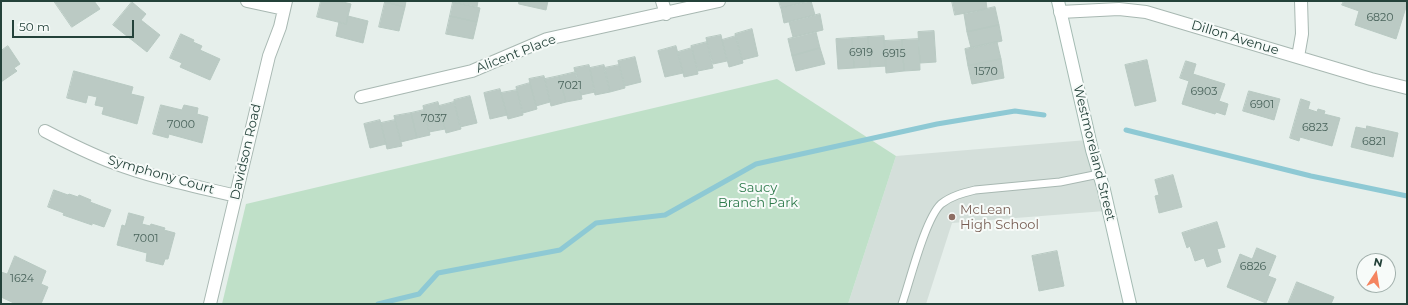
<!DOCTYPE html>
<html>
<head>
<meta charset="utf-8">
<style>
	body { margin:0 }
	#map { position:relative; width:1408px; height:305px; overflow:hidden; background:#e6efeb; font-family:Montserrat,sans-serif }
	canvas { display:block }
	.frame { position:absolute; inset:0; border:2px solid #24423a; pointer-events:none }
	.north { position:absolute; left:1356px; top:253px; width:40px; height:40px; box-sizing:border-box; background:#f7fbf9; border:1px solid #a3b1ad; border-radius:50%; rotate:12deg; font-size:11px; font-weight:700; line-height:16px; text-align:center; color:#24423a }
	.north::after { content:''; display:block; margin:auto; width:14px; height:18px; background:#f4845f; clip-path:polygon(50% 0,100% 100%,50% 72%,0 100%) }
	.scale { position:absolute; left:12px; top:20px; width:122px; height:18px; box-sizing:border-box; border:2px solid #24423a; border-top:0; padding-left:5px; font-size:12px; line-height:14px; white-space:nowrap; color:#24423a; -webkit-text-stroke:3px #f7fbf9; paint-order:stroke }
</style>
</head>
<body>
<div id="map">
<canvas width="1408" height="305"></canvas>
<div class="frame"></div>
<div class="north">N</div>
<div class="scale">50 m</div>
</div>
<script>
const g = document.querySelector('canvas').getContext('2d');
g.lineJoin = 'round';
function fill(path, color) { g.fillStyle = color; g.fill(path, 'evenodd'); }
function trace(path, color, width, dash) { g.strokeStyle = color; g.lineWidth = width; g.lineCap = dash ? 'butt' : 'round'; g.setLineDash(dash || []); g.stroke(path); }
function write(font, color, halo, rows, align = 'center') {
  g.font = font + ' Montserrat,sans-serif'; g.lineWidth = 4; g.setLineDash([]); g.textBaseline = 'middle'; g.strokeStyle = halo; g.fillStyle = color; for (const [text, x, y, turn = 0] of rows) {
    g.save(); g.translate(x, y); g.rotate((+turn || 0) * Math.PI / 180); g.textAlign = isNaN(turn) ? turn : align; if (halo) g.strokeText(text, 0, 0); g.fillText(text, 0, 0); g.restore();
  }
}
const built = new Path2D(`
	M1087 140 1105 211 952 223 926 304H848L896 156Z`);
const green = new Path2D(`
	M777 79 896 156 848 304H222L246 204Z`);
const stream = new Path2D(`
	M1126 130 1311 176 1407 196
	M378 304 419 294 438 273 560 250 596 223 665 215 756 164 937 124 1015 111 1044 115`);
const building = new Path2D(`
	M54 1H94L100 9 72 27Z
	M321 1H339L351 4 346 24 317 17Z
	M385 1H406L405 7 385 2Z
	M449 1H478L477 7Z
	M519 1H548L546 10 519 4Z
	M779 1H809L781 8Z
	M811 1 815 15 784 23 781 8Z
	M952 1H986L987 9 955 15Z
	M1344 1H1407V4L1396 39 1355 25 1359 11 1342 5Z
	M132 2 146 14 141 20 160 35 147 52 113 25Z
	M385 2 405 7 399 31 379 27Z
	M453 2 480 8 477 22 450 16Z
	M995 7 999 25 967 32 964 14Z
	M820 14 823 30 793 37 789 22Z
	M348 16 368 21 363 43 336 36 339 22 346 24Z
	M450 16 477 22 473 39 446 34Z
	M999 25 1002 41 971 48 967 32Z
	M752 29 758 56 742 60 735 34Z
	M934 31 936 62 920 63 918 32Z
	M816 32 820 48 792 56 788 39Z
	M181 34 194 40 193 42 202 46 200 50 220 59 210 80 180 67 182 63 170 58Z
	M721 35 727 61 713 64 706 38Z
	M736 36 743 63 729 67 722 40Z
	M884 36 886 66 870 67 868 37Z
	M868 37 870 67 854 68 852 38Z
	M852 38 854 68 838 69 836 39Z
	M919 39 920 70 904 71 902 40Z
	M902 40 904 71 886 73 884 41Z
	M707 42 713 68 698 71 691 46Z
	M997 42 1001 59 968 66 965 49Z
	M8 46 20 64 14 68 17 71 1 82V51Z
	M676 46 683 73 665 77 658 51Z
	M692 48 698 74 684 77 678 52Z
	M820 48 825 64 796 71 792 56Z
	M635 57 641 82 625 86 618 61Z
	M1001 59 1004 78 972 84 968 66Z
	M1147 60 1156 101 1135 106 1125 65Z
	M1186 61 1196 64 1193 74 1225 84 1219 101 1228 104 1225 115 1216 112 1215 114 1182 104 1189 81 1180 78Z
	M589 65 595 92 581 95 574 68Z
	M604 65 610 92 595 95 590 68Z
	M619 65 625 88 610 92 604 68Z
	M74 71 133 87 131 94 144 97 137 124 102 114 104 107 95 105 97 97 88 95 86 103 67 98Z
	M576 72 582 99 566 102 559 76Z
	M544 76 550 102 536 106 529 79Z
	M559 76 566 102 551 106 545 79Z
	M530 83 537 109 523 113 516 87Z
	M500 89 507 115 490 119 484 93Z
	M517 90 523 115 508 119 501 93Z
	M1249 91 1280 99 1274 120 1243 111Z
	M470 96 477 123 460 127 454 100Z
	M1301 99 1310 102 1308 109 1317 112 1318 109 1325 111 1324 114 1340 118 1332 146 1300 137 1299 141 1290 138Z
	M438 102 445 129 429 132 423 106Z
	M454 102 461 129 446 133 439 106Z
	M161 105 182 110 184 105 198 108 197 114 208 117 202 143 169 134 168 138 153 134Z
	M424 110 430 135 417 138 411 113Z
	M411 113 417 138 401 142 394 116Z
	M380 120 386 144 370 148 364 124Z
	M395 120 402 146 387 149 381 123Z
	M1367 126 1398 133 1393 157 1351 147 1356 127 1366 129Z
	M1173 175 1182 207 1159 213 1155 196 1159 195 1155 180Z
	M54 190 68 195 69 194 78 197 79 195 91 200 90 202 111 210 104 227 92 223V225L63 215 64 213 48 207Z
	M129 213 144 217 142 224 150 226 151 224 165 228 164 230 175 233 168 259H165L163 265 146 261 147 253 117 245 122 225 125 226Z
	M1217 222 1225 247 1217 249 1221 262 1207 267 1204 258 1195 261 1190 246 1187 248 1182 233Z
	M1257 248 1276 256 1268 276 1276 279 1266 303 1227 287 1240 254 1252 259Z
	M1057 251 1064 286 1039 291 1032 256Z
	M15 256 46 271 41 284 48 287 41 304H16L1 297V272L7 274Z
	M1297 282 1334 297 1331 304H1288Z`);
const service = new Path2D(`
	M902 304C910 281 925 219 941 204 951 196 963 193 975 190L1060 182 1099 174`);
const minor = new Path2D(`
	M247 1 284 9
	M662 1 666 14
	M1060 12 1119 9 1146 12 1371 79 1407 88
	M1298 57 1302 34 1301 1
	M361 97 472 71 547 39 719 1
	M45 131C68 143 90 154 114 163 153 178 195 186 236 196
	M210 304 269 56 280 27 286 1`);
const secondary = new Path2D(`
	M1058 1 1092 150 1104 190 1130 304`);
const markers = [
	[952,217,4,"#8d6e63"]
];
const numberNames = [
	["6820",1380,18],
	["6919",861,53],
	["6915",894,54],
	["1570",986,72],
	["7021",570,86],
	["6903",1204,92],
	["6901",1262,105],
	["7037",434,119],
	["7000",181,125],
	["6823",1315,128],
	["6821",1374,142],
	["7001",146,239],
	["6826",1253,267],
	["1624",22,279]
];
const streetNames = [
	["Dillon Avenue",1235,38,17],
	["Alicent Place",516,54,-21],
	["Davidson Road",246,152,-77],
	["Westmoreland Street",1094,153,76],
	["Symphony Court",161,175,16]
];
const parkNames = [
	["Saucy",758,188],
	["Branch Park",758,203]
];
const educationNames = [
	["McLean",960,210],
	["High School",960,225]
];
fill(built, '#d4dfda');
fill(green, '#bfe0c8');
trace(stream, '#8ec9d4', 5);
fill(building, '#bbcac4');
trace(building, '#b8c9c2', 1);
trace(service, '#a8b8b2', 9);
trace(minor, '#a8b8b2', 14);
trace(secondary, '#a4bbb3', 14);
trace(service, '#fff', 7);
trace(minor, '#fff', 12);
trace(secondary, '#fff', 12);
for (const [x, y, r, color] of markers) { const dot = new Path2D(); dot.arc(x, y, r, 0, 2 * Math.PI); g.fillStyle = color; g.fill(dot); trace(dot, '#f7fbf9', 1.5); }
write('11px', '#4a645c', null, numberNames);
write('13px', '#24423a', '#f7fbf9', streetNames);
write('13px', '#2d7a4b', '#f7fbf9', parkNames);
write('13px', '#785e54', '#f7fbf9', educationNames, 'left');
</script>
</body>
</html>
